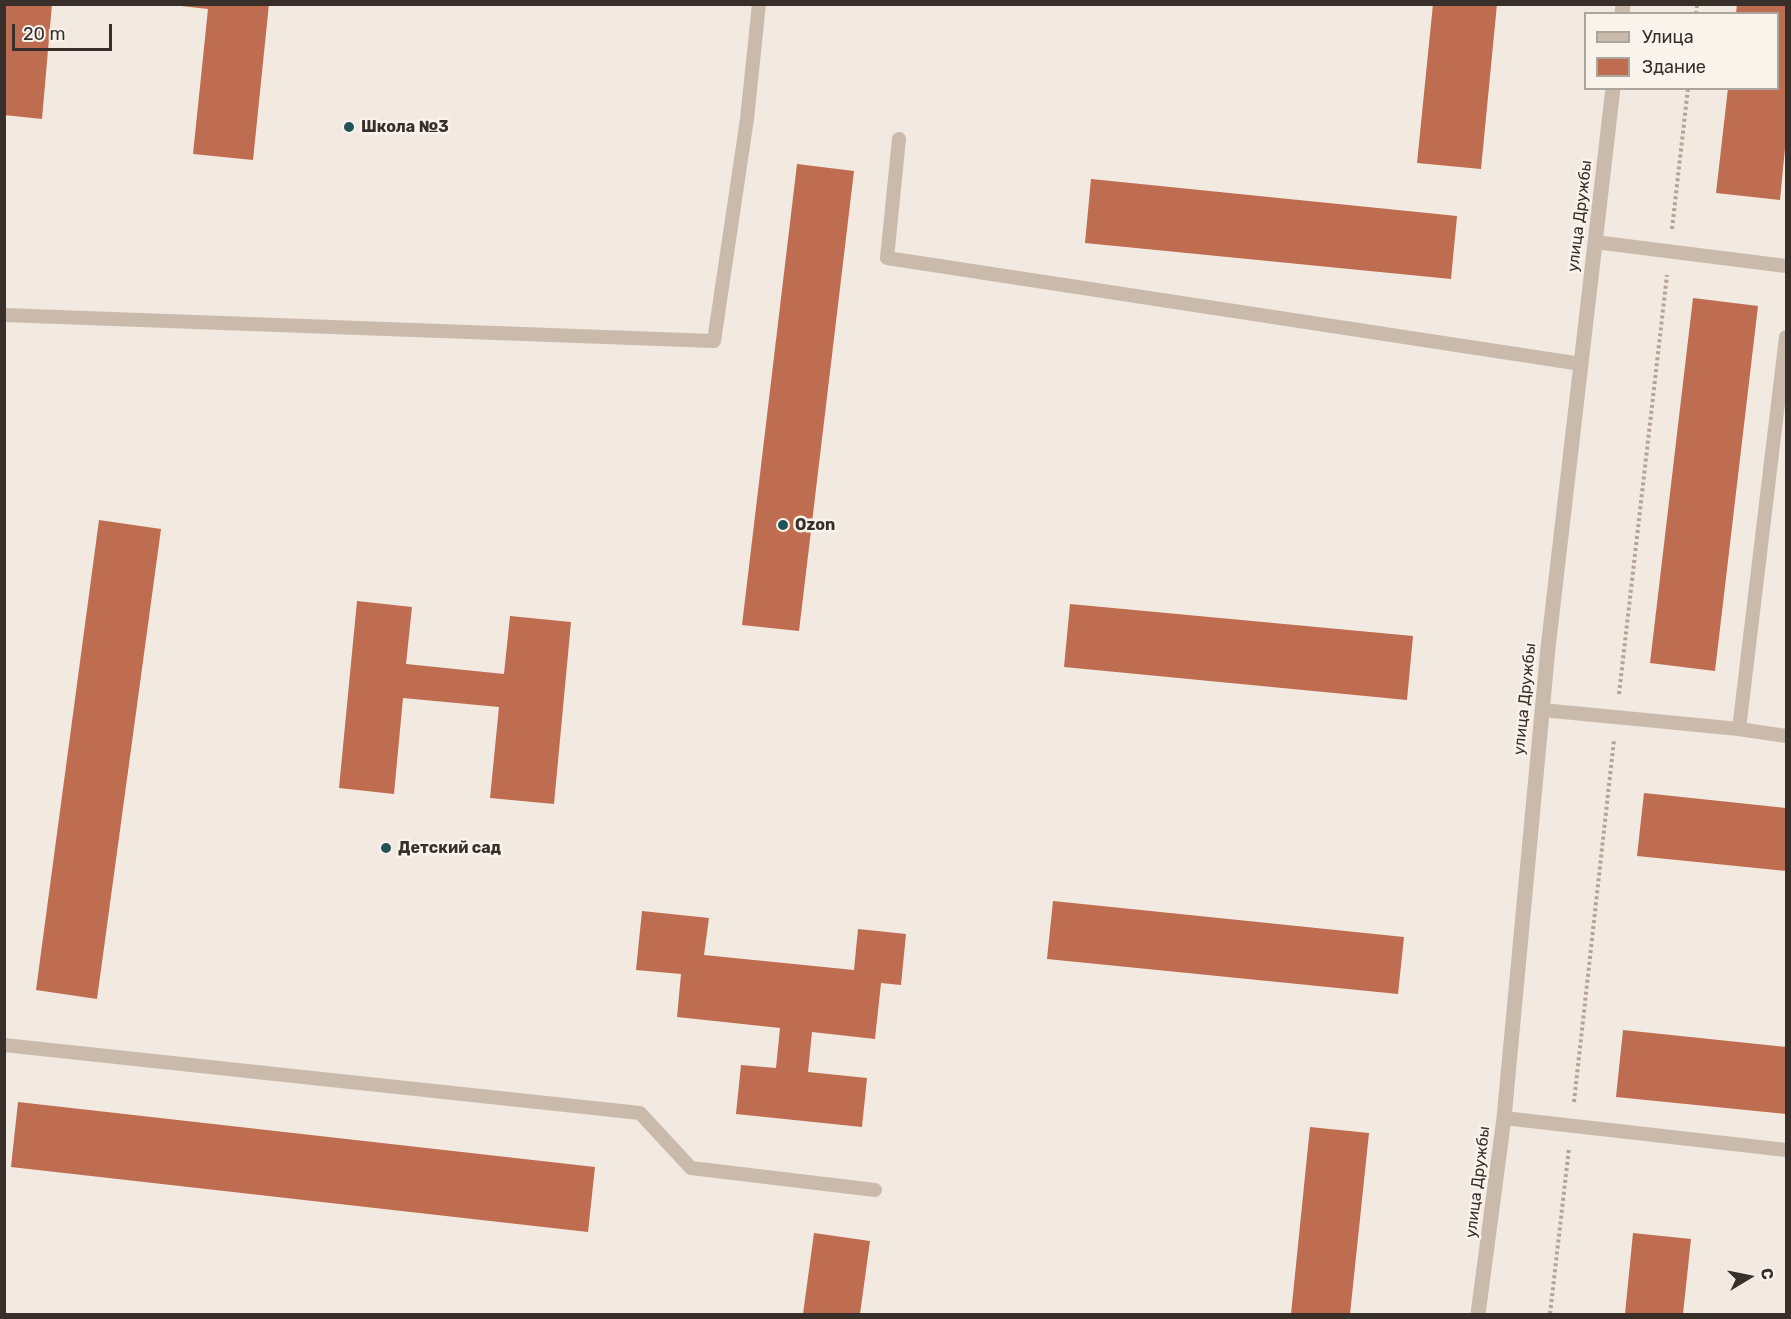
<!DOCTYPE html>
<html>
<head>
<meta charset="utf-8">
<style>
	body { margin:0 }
	#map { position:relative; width:1791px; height:1319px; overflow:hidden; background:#f2e9e0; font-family:Rubik,sans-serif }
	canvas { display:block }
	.frame { position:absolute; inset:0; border:6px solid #382f2a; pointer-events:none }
	.legend { position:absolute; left:1584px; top:12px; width:195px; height:78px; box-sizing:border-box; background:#f9f3ec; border:2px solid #aca59e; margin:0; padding:8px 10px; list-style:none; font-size:18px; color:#382f2a }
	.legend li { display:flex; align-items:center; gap:12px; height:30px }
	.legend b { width:30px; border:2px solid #aca59e }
	.north { position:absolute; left:1719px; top:1247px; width:60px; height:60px; -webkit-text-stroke:4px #f9f3ec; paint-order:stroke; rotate:80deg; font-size:16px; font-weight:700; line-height:24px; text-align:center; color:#382f2a }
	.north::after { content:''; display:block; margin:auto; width:21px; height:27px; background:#382f2a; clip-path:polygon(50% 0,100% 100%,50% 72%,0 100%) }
	.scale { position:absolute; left:12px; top:24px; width:100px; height:27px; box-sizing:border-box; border:3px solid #382f2a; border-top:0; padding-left:8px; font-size:18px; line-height:21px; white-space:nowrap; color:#382f2a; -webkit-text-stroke:4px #f9f3ec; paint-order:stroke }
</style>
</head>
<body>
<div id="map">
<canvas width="1791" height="1319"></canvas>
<div class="frame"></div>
<ul class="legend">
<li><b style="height:8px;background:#cabaac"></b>Улица</li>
<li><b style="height:16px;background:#bf6d50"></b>Здание</li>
</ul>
<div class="north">С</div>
<div class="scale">20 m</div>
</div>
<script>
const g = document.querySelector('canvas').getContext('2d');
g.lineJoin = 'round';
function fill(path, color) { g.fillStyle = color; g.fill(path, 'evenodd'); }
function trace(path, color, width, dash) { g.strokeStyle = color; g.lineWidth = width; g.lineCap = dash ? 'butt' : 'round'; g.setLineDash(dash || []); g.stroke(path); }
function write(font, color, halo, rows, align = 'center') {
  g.font = font + ' Rubik,sans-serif'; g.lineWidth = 5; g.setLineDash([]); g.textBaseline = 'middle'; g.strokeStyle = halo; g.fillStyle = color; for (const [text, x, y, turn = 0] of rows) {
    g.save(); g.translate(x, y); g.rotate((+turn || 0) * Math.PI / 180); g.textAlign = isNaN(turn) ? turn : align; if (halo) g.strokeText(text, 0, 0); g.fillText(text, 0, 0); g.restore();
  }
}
const building = new Path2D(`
	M4 4H52L42 119 4 115Z
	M182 4H269L253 160 193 154 208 9 181 6Z
	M1433 4H1497L1481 169 1417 163Z
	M1737 4H1786V138L1780 200 1716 193 1728 88H1778V14H1736Z
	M797 164 854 171 799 631 742 625Z
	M1091 179 1457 216 1451 279 1085 243Z
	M1693 298 1758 306 1715 671 1650 663Z
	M99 520 161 529 97 999 36 990Z
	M357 601 412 607 406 664 504 674 510 616 571 622 554 804 490 798 499 707 403 698 394 794 339 788Z
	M1070 604 1413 636 1407 700 1064 667Z
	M1644 793 1786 808V871L1637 856Z
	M1053 901 1404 937 1398 994 1047 959Z
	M642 911 709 918 704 955 854 970 858 929 906 934 901 985 881 983 875 1039 812 1032 808 1072 867 1078 862 1127 736 1114 741 1065 776 1068 780 1028 677 1017 681 974 636 970Z
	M1623 1030 1786 1047V1114L1616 1097Z
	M18 1102 595 1167 588 1232 11 1167Z
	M1310 1127 1369 1133 1350 1314H1291Z
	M814 1233 870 1241 860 1314H803Z
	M1633 1233 1691 1239 1683 1314H1625Z`);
const path = new Path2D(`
	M1696 14 1697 4
	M1672 229 1688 88
	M1619 694 1667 275
	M1574 1102 1614 740
	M1550 1314 1569 1148`);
const lane = new Path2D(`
	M899 139 887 258 1581 364
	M1595 242 1786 266
	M4 315 714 341 747 119 759 4
	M1542 710 1739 729 1786 736
	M1739 729 1786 337
	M4 1045 640 1113 691 1168 875 1190
	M1504 1118 1786 1150`);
const street = new Path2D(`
	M1622 14 1623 4
	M1478 1314 1504 1118 1548 648 1613 88`);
const markers = [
	[349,127,6,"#225358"],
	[783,525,6,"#225358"],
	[386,848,6,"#225358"]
];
const poiNames = [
	["Школа №3",361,127],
	["Ozon",795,525],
	["Детский сад",398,848]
];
const streetNames = [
	["улица Дружбы",1580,216,-83],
	["улица Дружбы",1525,699,-84],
	["улица Дружбы",1478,1182,-83]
];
fill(building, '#bf6d50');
trace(path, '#b5a496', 4, [3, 3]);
trace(lane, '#cabaac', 14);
trace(street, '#cabaac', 15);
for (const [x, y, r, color] of markers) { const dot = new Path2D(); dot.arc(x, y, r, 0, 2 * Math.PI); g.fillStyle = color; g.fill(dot); trace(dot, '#f9f3ec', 2); }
write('bold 16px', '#382f2a', '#f9f3ec', poiNames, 'left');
write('16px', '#382f2a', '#f9f3ec', streetNames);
</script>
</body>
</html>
